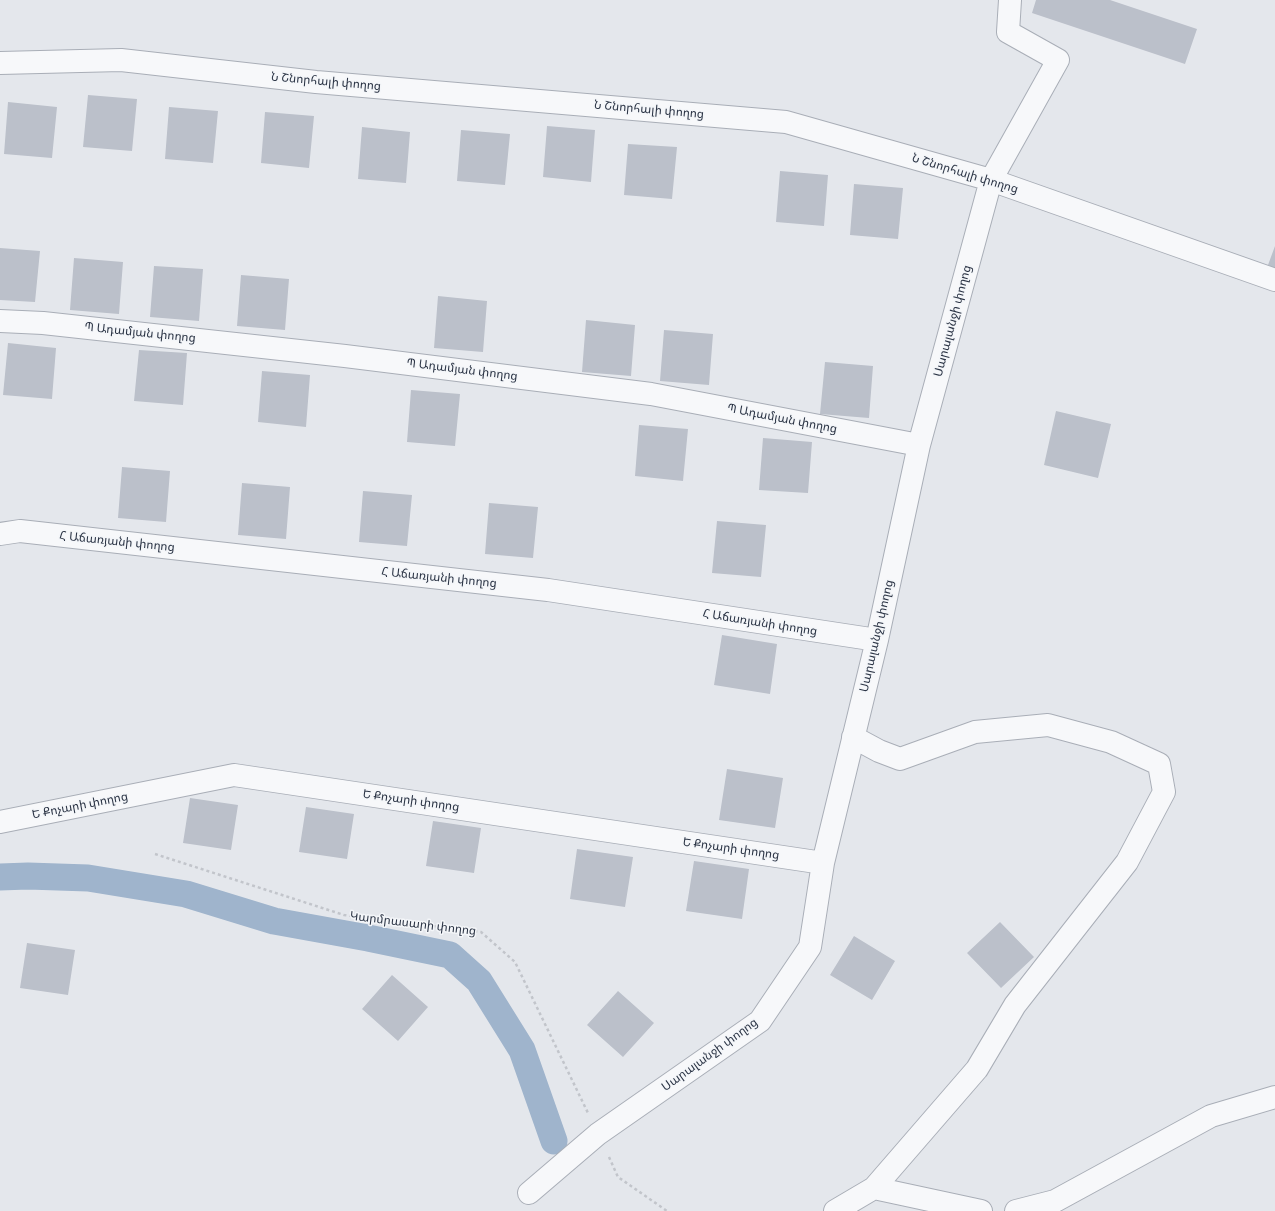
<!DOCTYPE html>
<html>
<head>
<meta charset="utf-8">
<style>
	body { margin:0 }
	canvas { display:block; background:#e4e7ec }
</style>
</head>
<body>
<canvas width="1275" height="1211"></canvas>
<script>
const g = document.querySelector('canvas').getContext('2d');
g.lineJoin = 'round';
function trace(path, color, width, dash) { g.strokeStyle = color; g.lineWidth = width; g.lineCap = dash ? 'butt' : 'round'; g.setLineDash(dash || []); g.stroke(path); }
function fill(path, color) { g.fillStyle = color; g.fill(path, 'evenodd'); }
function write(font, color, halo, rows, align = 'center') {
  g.font = font + ' "Archivo Narrow","Noto Sans Armenian",sans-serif'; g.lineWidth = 3; g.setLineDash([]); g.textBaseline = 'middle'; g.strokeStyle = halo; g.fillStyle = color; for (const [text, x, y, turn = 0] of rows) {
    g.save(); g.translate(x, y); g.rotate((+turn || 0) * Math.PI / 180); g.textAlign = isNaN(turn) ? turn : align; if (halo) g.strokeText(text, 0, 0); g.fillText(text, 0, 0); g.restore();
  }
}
const canal = new Path2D(`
	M0 877 28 876 88 878 186 894 274 921 368 938 450 955 479 981 522 1050 554 1141`);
const building = new Path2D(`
	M1036 0H1110L1197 29 1185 64 1032 13Z
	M88 95 137 99 132 151 83 147Z
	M8 102 57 107 52 158 4 154Z
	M169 107 218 111 213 163 165 159Z
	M265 112 314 116 309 168 261 163Z
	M547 126 595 130 591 182 543 177Z
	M362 127 410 132 406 183 358 179Z
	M461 130 510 134 505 185 457 181Z
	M628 144 677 147 672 199 624 195Z
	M780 171 828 175 824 226 776 222Z
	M854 184 903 188 898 239 850 235Z
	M1275 246V268L1268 265Z
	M0 248 40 251 35 302 0 300Z
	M74 258 123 262 119 314 70 310Z
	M154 266 203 269 199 321 150 317Z
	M241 275 289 279 285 330 237 326Z
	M438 296 487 301 483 352 434 348Z
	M586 320 635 325 631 376 582 372Z
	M664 330 713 334 709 385 660 381Z
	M8 343 56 348 52 399 3 395Z
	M139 350 187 353 183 405 134 401Z
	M825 362 873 366 869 418 820 414Z
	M262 371 310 375 306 427 258 422Z
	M411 390 460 394 455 446 407 442Z
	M1056 411 1111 424 1098 478 1044 465Z
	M639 425 688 429 683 481 635 476Z
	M763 438 812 442 808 493 759 490Z
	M122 467 170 471 166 522 118 518Z
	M242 483 290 487 286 539 238 535Z
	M363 491 412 495 407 546 359 542Z
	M489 503 538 507 533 558 485 554Z
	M717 521 766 525 761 577 712 573Z
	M722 635 777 644 770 694 714 685Z
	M727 769 783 778 775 828 719 820Z
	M190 798 238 805 231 850 183 843Z
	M306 807 354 814 347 859 299 852Z
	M433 821 481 828 474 873 426 866Z
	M577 849 633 857 625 907 570 899Z
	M694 861 749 869 742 919 686 911Z
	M1000 922 1034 957 1001 988 967 953Z
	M854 936 895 961 872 1000 830 975Z
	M27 943 75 950 68 995 20 988Z
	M392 975 428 1007 398 1041 362 1009Z
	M618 991 654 1023 623 1057 587 1025Z`);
const path = new Path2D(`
	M155 854 344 915 481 932 515 962 588 1113
	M609 1157 618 1177 667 1211`);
const minor = new Path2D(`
	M0 63 121 60 316 82 786 122 991 180 1275 280
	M0 321 43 323 345 356 651 394 919 445
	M0 534 20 531 548 590 877 640
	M853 737 879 751 900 759 975 732 1048 725 1111 742 1159 764 1164 792 1127 862 1015 1005 977 1069 874 1188
	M0 822 234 775 823 863
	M529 1193 598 1134 760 1021 810 947 823 863 877 640 919 445 991 180 1058 60 1008 32 1010 0
	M835 1211 874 1188 981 1211
	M1016 1211 1055 1201 1211 1116 1275 1097`);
const streetNames = [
	["Ն Շնորհալի փողոց",326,82,5],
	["Ն Շնորհալի փողոց",649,110,5],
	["Ն Շնորհալի փողոց",965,174,17],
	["Սարալանջի փողոց",953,321,-75],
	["Պ Ադամյան փողոց",140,333,6],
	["Պ Ադամյան փողոց",462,370,7],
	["Պ Ադամյան փողոց",782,419,11],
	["Հ Աճառյանի փողոց",117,542,6],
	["Հ Աճառյանի փողոց",439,578,6],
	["Հ Աճառյանի փողոց",760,623,9],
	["Սարալանջի փողոց",877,636,-77],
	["Ե Քոչարի փողոց",411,801,8],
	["Ե Քոչարի փողոց",80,806,-11],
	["Ե Քոչարի փողոց",731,849,8],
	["Կարմրասարի փողոց",413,924,7],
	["Սարալանջի փողոց",710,1055,-36]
];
trace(canal, '#9fb4cc', 27);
fill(building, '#bbc0ca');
trace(minor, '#a9aeb7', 24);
trace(path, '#c2c5cb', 2.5, [3, 3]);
trace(minor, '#f7f8fa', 22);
write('12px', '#2b3445', '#f4f6f9', streetNames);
</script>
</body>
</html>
